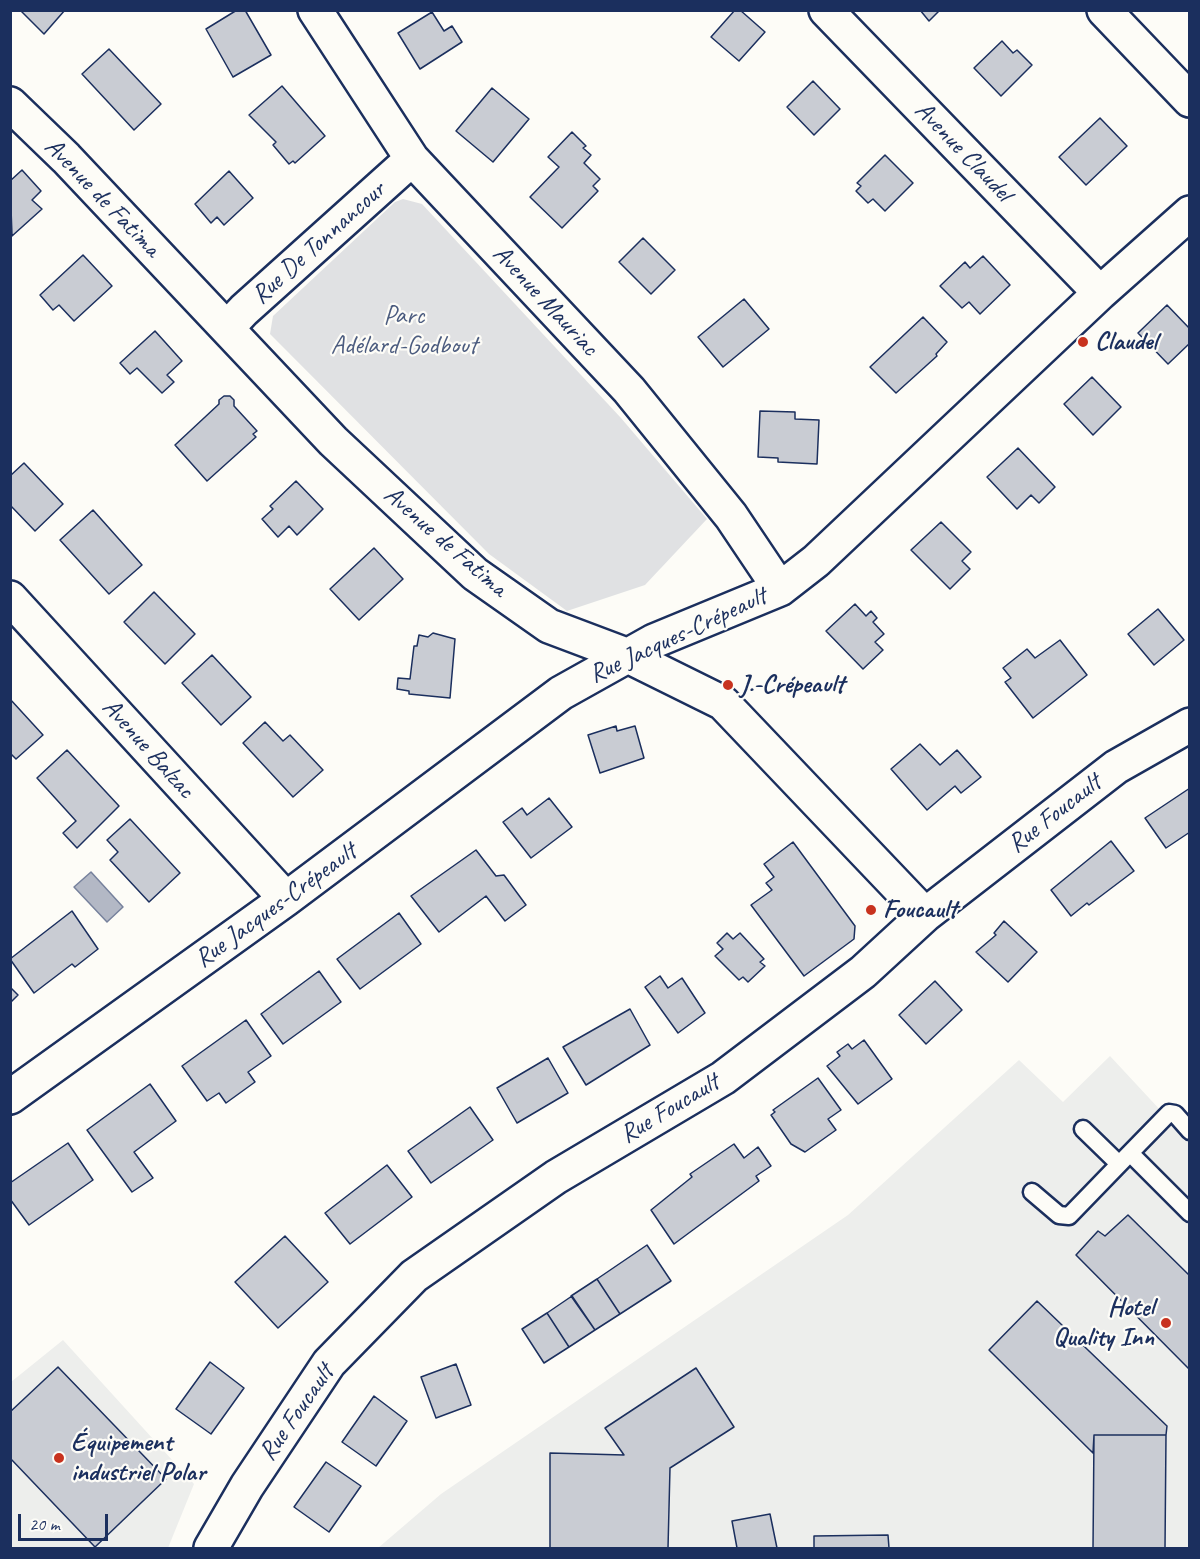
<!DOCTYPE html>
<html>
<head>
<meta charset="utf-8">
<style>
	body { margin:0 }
	#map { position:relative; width:1200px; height:1559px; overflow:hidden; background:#fdfcf7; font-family:Caveat,sans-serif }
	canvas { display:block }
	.frame { position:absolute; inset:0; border:12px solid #1b2f5e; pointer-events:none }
	.scale { position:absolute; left:18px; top:1514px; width:90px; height:27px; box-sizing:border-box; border:3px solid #1b2f5e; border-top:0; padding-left:8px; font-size:18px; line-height:21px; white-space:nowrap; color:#1b2f5e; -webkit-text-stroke:4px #fdfcf7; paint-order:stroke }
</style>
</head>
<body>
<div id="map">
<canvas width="1200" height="1559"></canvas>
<div class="frame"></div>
<div class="scale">20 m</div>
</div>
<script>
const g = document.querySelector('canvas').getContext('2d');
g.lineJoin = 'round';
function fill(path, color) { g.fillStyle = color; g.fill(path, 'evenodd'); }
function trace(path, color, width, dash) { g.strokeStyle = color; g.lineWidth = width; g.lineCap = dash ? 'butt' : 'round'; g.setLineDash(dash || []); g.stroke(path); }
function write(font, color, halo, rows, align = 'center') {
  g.font = font + ' Caveat,sans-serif'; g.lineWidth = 4.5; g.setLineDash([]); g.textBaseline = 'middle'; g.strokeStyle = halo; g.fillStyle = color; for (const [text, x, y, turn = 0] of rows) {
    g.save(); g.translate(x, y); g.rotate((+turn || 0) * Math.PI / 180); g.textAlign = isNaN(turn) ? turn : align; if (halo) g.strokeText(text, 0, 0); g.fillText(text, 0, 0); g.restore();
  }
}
const built = new Path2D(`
	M1110 1056 1189 1141V1548H378L441 1494 848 1215 1019 1060 1063 1102Z
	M63 1340 194 1484 168 1548H11V1382Z`);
const green = new Path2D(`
	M403 199 422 204 621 418 707 519 645 585 567 611 489 554 270 334 273 316 395 202Z`);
const water = new Path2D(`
	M91 872 123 907 107 922 74 887Z`);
const building = new Path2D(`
	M20 10H65L44 34Z
	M237 10H245L271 55 233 77 206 29Z
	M735 10H740L765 32 739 61 711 37Z
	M920 10H940L929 21Z
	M432 12 444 31 452 26 462 42 420 69 398 33Z
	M1002 41 1013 53 1017 50 1032 65 1001 96 974 68Z
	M109 49 161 104 134 130 82 74Z
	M813 81 840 109 814 135 787 107Z
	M282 86 325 136 295 163 293 161 289 164 273 145 276 142 249 115Z
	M492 88 529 119 493 162 456 131Z
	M1100 118 1127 146 1086 185 1059 157Z
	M572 132 586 146 583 148 591 155 584 163 600 179 593 186 598 191 562 228 530 197 559 167 548 157Z
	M885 155 913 183 885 211 873 199 868 203 856 191 861 186 857 183Z
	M22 170 41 191 32 200 42 209 12 236 10 181Z
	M229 171 253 198 224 225 217 217 211 223 195 204Z
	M643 238 675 270 651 294 619 262Z
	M83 255 112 286 74 321 59 305 53 310 40 295Z
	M983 256 1010 285 980 314 969 302 962 308 940 286 965 262 970 268Z
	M744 299 769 329 723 367 698 337Z
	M1167 305 1190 329V343L1168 364 1138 333Z
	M923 317 947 342 936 354 937 356 896 393 870 367Z
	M155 331 182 361 167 375 174 382 162 393 137 368 130 374 120 363Z
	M1092 377 1121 407 1093 435 1064 404Z
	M224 396H230L234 400V406L257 431 253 434 256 437 207 481 175 445 219 404V400Z
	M760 411 795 412V419L819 420 817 464 778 462V458L758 457Z
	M1018 448 1055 487 1039 503 1031 495 1017 509 987 477Z
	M24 463 63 504 35 531 10 505V476Z
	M296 481 323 509 297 535 289 526 278 537 262 519 273 509 270 506Z
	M93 510 142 565 109 594 60 540Z
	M941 522 971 552 962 561 970 569 950 589 911 550Z
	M374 548 403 579 359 620 330 589Z
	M154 592 195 634 165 664 124 622Z
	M855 604 866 616 871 611 877 618 873 622 884 634 875 642 883 650 863 669 826 631Z
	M1158 609 1184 640 1154 665 1128 634Z
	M433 633 455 639 450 698 409 694V691L397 689 398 678 410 679 414 646H417L419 635 428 637Z
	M1060 640 1087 675 1033 718 1005 682 1011 678 1003 668 1027 649 1035 658Z
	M212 655 251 697 221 725 182 683Z
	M10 699 43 735 16 759 10 753Z
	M265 722 283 741 290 735 323 770 293 797 243 743Z
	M616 726 617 731 635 726 644 758 600 773 588 735Z
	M920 744 940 765 957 750 981 777 961 793 955 786 927 810 891 769Z
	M67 750 119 806 77 848 63 833 76 821 37 778Z
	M1190 788V832L1166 848 1145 818Z
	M549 798 572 827 531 858 503 822 522 808 527 815Z
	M130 819 180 873 149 902 110 860 118 852 107 840Z
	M1111 841 1134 871 1089 905 1087 903 1071 916 1051 890Z
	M793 842 855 926 854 939 804 976 751 905 772 890 766 883 774 877 764 864Z
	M476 850 496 876 504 875 526 905 505 921 486 896 439 932 411 896Z
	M72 911 98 949 75 967 72 964 34 993 10 959Z
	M399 913 421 944 360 989 337 959Z
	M1004 921 1037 952 1008 982 976 952 996 935 994 933Z
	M727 933 733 939 740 933 764 959 760 962 765 966 748 982 743 977 739 980 715 956 723 949 717 943Z
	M319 971 341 1002 283 1044 261 1014Z
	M660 976 668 988 682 978 705 1013 678 1033 645 987Z
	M935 981 962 1010 926 1044 899 1015Z
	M10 987 18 995 10 1003Z
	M630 1009 650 1045 586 1085 563 1047Z
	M246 1020 271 1056 248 1072 255 1082 226 1103 219 1093 207 1101 182 1066Z
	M864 1040 892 1079 858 1104 827 1066 840 1056 837 1052 848 1044 852 1049Z
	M548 1058 568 1093 517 1123 497 1088Z
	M818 1078 841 1110 828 1119 836 1130 805 1152 791 1144 771 1115 775 1112 773 1110Z
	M150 1084 176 1121 134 1152 153 1178 132 1192 87 1130Z
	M470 1107 493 1140 431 1183 408 1151Z
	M68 1143 93 1180 29 1225 10 1199V1183Z
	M734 1144 744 1158 758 1147 771 1166 756 1176 759 1181 674 1244 651 1210 692 1177 690 1174Z
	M387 1165 412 1197 350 1244 325 1213Z
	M1128 1215 1190 1276V1370L1076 1255 1098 1231 1105 1236Z
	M285 1236 328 1282 278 1328 235 1282Z
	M647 1245 671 1281 620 1314 597 1279Z
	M597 1279 620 1314 595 1330 571 1296Z
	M572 1296 595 1330 569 1347 547 1313Z
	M1037 1301 1167 1426 1166 1435H1094L1093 1453 989 1350Z
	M547 1313 569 1347 544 1363 522 1329Z
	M210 1362 244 1388 211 1434 176 1409Z
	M456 1364 471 1405 436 1418 421 1377Z
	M58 1367 166 1479 95 1547 10 1458V1412Z
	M696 1368 734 1427 670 1468 668 1548H550V1453L624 1455 605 1428Z
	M374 1396 407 1421 376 1466 342 1442Z
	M1094 1435H1166L1165 1548H1093Z
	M326 1462 361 1486 329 1532 294 1507Z
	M770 1514 777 1548H737L732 1521Z
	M888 1535 889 1548H814V1536Z`);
const service = new Path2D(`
	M1083 1129 1119 1164
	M1130 1153 1169 1113 1175 1114 1190 1131
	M1032 1192 1059 1215 1069 1216 1130 1153 1190 1213`);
const minor = new Path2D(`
	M315 10 412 159 629 390 731 516 780 589
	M826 10 1100 293
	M1104 10 1190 100
	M10 104 66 158 333 441 475 574 549 626 626 655 723 703 925 915
	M227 328 244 310 412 159
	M10 598 286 899
	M10 1097 286 899 561 693 654 641 780 589 816 561 1100 293 1190 213
	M211 1548 247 1486 329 1363 414 1276 556 1177 723 1078 863 972 925 915 1116 767 1190 725`);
const markers = [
	[1083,342,6,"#c8321e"],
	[728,685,6,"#c8321e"],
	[871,910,6,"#c8321e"],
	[1166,1323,6,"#c8321e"],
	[59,1458,6,"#c8321e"]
];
const streetNames = [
	["Avenue Claudel",963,152,46],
	["Avenue de Fatima",102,198,46],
	["Rue De Tonnancour",319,243,-42],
	["Avenue Mauriac",545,301,47],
	["Avenue de Fatima",445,542,41],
	["Rue Jacques-Crépeault",678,636,-25],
	["Avenue Balzac",148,749,48],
	["Rue Foucault",1055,814,-38],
	["Rue Jacques-Crépeault",276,906,-36],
	["Rue Foucault",670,1109,-31],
	["Rue Foucault",297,1413,-55]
];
const parkNames = [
	["Parc",404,316],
	["Adélard-Godbout",404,346]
];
const poiNames = [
	["Claudel",1095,342],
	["J.-Crépeault",740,685],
	["Foucault",883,910],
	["Hotel",1154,1308,"right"],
	["Quality Inn",1154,1338,"right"],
	["Équipement",71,1443],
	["industriel Polar",71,1473]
];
fill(built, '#edeeec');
fill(green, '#e0e1e3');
fill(water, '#b3b8c5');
trace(water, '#76819c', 1.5);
fill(building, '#c9ccd3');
trace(building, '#1b2f5e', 1.5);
trace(service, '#1b2f5e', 21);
trace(minor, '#1b2f5e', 38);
trace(service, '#fdfcf7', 16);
trace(minor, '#fdfcf7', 33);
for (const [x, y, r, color] of markers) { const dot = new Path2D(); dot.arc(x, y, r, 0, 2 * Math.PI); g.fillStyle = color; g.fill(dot); trace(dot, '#fdfcf7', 2); }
write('26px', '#1b2f5e', '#fdfcf7', streetNames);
write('26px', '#4c5c7f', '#fdfcf7', parkNames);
write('bold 26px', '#1b2f5e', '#fdfcf7', poiNames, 'left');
</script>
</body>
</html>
